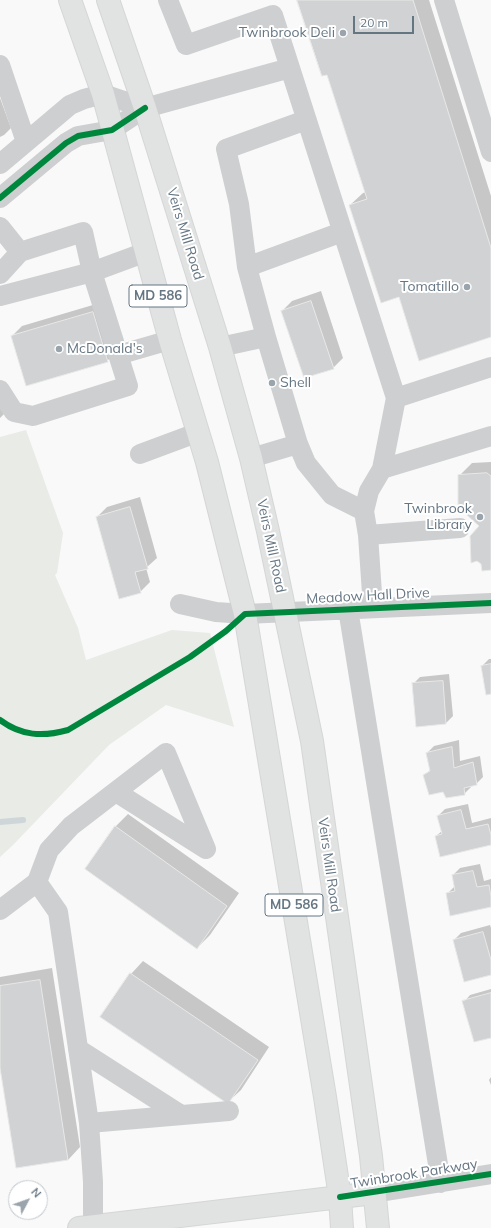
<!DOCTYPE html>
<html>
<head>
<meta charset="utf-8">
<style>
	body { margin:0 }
	#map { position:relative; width:491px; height:1228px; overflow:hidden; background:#f9f9f9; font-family:Mulish,sans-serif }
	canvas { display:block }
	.north { position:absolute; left:8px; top:1180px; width:40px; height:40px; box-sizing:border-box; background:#fff; border:1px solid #c1c8cd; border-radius:50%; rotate:49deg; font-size:11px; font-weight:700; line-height:16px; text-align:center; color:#657683 }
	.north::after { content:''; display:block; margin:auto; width:14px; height:18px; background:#99a4ac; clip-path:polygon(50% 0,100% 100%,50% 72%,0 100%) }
	.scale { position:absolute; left:353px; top:16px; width:61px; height:18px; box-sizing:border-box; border:2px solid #657683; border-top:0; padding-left:5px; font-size:12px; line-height:14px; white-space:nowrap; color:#657683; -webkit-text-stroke:3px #fff; paint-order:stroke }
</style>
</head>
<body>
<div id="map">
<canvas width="491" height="1228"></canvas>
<div class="north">N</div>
<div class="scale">20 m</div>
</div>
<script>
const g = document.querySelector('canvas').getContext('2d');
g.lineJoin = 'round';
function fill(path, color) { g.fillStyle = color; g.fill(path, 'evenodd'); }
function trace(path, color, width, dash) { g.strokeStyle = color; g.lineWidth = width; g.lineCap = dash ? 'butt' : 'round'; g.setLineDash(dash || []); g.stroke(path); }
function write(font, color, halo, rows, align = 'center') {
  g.font = font + ' Mulish,sans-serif'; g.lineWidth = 4; g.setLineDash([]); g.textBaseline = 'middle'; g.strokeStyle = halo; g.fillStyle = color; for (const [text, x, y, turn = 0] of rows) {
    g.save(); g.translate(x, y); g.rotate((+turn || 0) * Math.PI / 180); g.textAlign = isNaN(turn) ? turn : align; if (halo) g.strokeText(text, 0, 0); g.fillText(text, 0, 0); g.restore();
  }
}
const green = new Path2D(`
	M26 430 63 533 57 573 55 575 78 628 86 660 172 630 210 633 234 727 166 705 109 745 13 845 0 857V437Z`);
const shadow = new Path2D(`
	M298 0H429L491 196V336L399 296 350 205 363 193 366 192 328 73Z
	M0 98 11 128 4 135 0 137Z
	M321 291 343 358 333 368 282 311 292 301Z
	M103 302 117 351 107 361 12 336 22 326Z
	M0 388 7 411 0 418Z
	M491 462V569L480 526 459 476 472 463Z
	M140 497 157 558 146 568 150 582 140 592 97 517 107 507Z
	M489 659H491V693L482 666Z
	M449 674 453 716 446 723 417 726 413 684 420 677Z
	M459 740 460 761 480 756 483 777 476 784 471 786V787L464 794 443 790 424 776 430 770 427 753 434 746Z
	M468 804 472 823 491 818V844L436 836 442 831 438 816 445 809Z
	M128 814 239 893 210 935 197 948 115 827Z
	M480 864 484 881 491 879V906L447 894 455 886 453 875 460 868Z
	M490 925 491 928V974L454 940 461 933Z
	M143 961 269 1047 241 1090 228 1102 131 974Z
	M52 968 80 1147 68 1160 0 1062V977Z
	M491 989V1037L464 1002 470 995Z
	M491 1077V1085L489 1080Z`);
const stream = new Path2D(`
	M0 822 23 820`);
const building = new Path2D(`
	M297 0H413L491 248V337L419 361 399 297 381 303 349 205 367 199 327 75 322 76Z
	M311 301 334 369 304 378 281 311Z
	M93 312 108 362 26 386 11 336Z
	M487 473 491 476V570L482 571 481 564 477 561 471 563 470 536 479 526 458 507V475Z
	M130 507 148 569 135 572 141 593 119 599 96 517Z
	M491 664V694L486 695 481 666Z
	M443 681 446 724 416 727 412 683Z
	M452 747 454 768 473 762 477 785 464 788 465 795 446 798 443 792 429 795 423 775 430 771 426 753Z
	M461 810 466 829 488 824 491 835V845L440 857 435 836 442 834 437 816Z
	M115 826 227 906 197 949 85 869Z
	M473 871 477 887 489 885 491 897V907L450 916 446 893 455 891 452 875Z
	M483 932 491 960V975L464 982 453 940Z
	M130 973 258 1060 228 1104 100 1017Z
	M40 980 68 1160 16 1168 0 1068V986Z
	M491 993V1038L474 1042 462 1001Z`);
const minor = new Path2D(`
	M168 0 186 45 273 15 396 398 382 469 491 436
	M444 0 491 152
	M0 65 26 142
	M0 164 70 105 84 99 103 94 145 108
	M0 198 66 143 78 136 112 130 145 108 290 68
	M0 227 20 252 83 232 92 272 128 386 33 416 14 412 0 390
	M342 232 247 267 266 337 298 444 306 463 332 495 364 511
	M247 267 239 204 226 149 306 120
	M0 274 20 252
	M0 296 92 272 146 252
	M220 347 266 337
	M118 355 170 340
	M396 398 491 367
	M140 454 199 432
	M251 458 298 444
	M368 535 460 528
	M180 604 216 612 245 614 491 603
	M373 608 368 535 364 511 369 491 382 469
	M348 609 441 1183
	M116 792 206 849
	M37 882 49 850 71 826 166 753 206 849
	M0 910 37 882 58 912 89 1123 229 1111
	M78 1049 181 1115
	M89 1123 93 1182V1228
	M374 1193 491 1174`);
const major = new Path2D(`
	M70 0 103 94 170 340 207 462 245 614 325 1097 340 1197 342 1228
	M108 0 145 108 220 347 251 458 268 531 312 741 371 1156 378 1228
	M79 1228 374 1193`);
const cycleway = new Path2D(`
	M0 198 66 143 78 136 112 130 145 108
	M0 720C21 736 43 737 68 730L190 657 226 631 245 614 491 603
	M340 1197 491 1174`);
const markers = [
	[343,33,4,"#99a4ac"],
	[467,287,4,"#99a4ac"],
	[59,349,4,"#99a4ac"],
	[272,383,4,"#99a4ac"],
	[480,517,4,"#99a4ac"]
];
const shields = [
	[158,296,58],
	[294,905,58]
];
const shieldNames = [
	["MD 586",158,296],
	["MD 586",294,905]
];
const poiNames = [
	["Twinbrook Deli",335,33],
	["Tomatillo",459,287],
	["McDonald's",67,349,"left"],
	["Shell",280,383,"left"],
	["Twinbrook",472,509],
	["Library",472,525]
];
const streetNames = [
	["Veirs Mill Road",185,234,73],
	["Veirs Mill Road",271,546,78],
	["Meadow Hall Drive",368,596,-3],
	["Veirs Mill Road",329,865,82],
	["Twinbrook Parkway",414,1174,-9]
];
fill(green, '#e8ebe6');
fill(shadow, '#0003');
trace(stream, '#ced6d9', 6);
fill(building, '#d0d2d3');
trace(building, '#e8e8e8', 1);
trace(major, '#d5d6d7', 24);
trace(minor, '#cecfd0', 20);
trace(major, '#e1e2e2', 22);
trace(cycleway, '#00873e', 6);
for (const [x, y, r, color] of markers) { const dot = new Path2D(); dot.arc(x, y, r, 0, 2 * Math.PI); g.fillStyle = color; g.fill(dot); trace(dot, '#fff', 1.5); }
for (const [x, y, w] of shields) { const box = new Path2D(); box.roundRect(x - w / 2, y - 11, w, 22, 3); g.fillStyle = '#fff'; g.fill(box); trace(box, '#657683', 1); }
write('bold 13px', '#657683', null, shieldNames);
write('14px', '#657683', '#fff', poiNames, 'right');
write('14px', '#657683', '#fff', streetNames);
</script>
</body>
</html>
